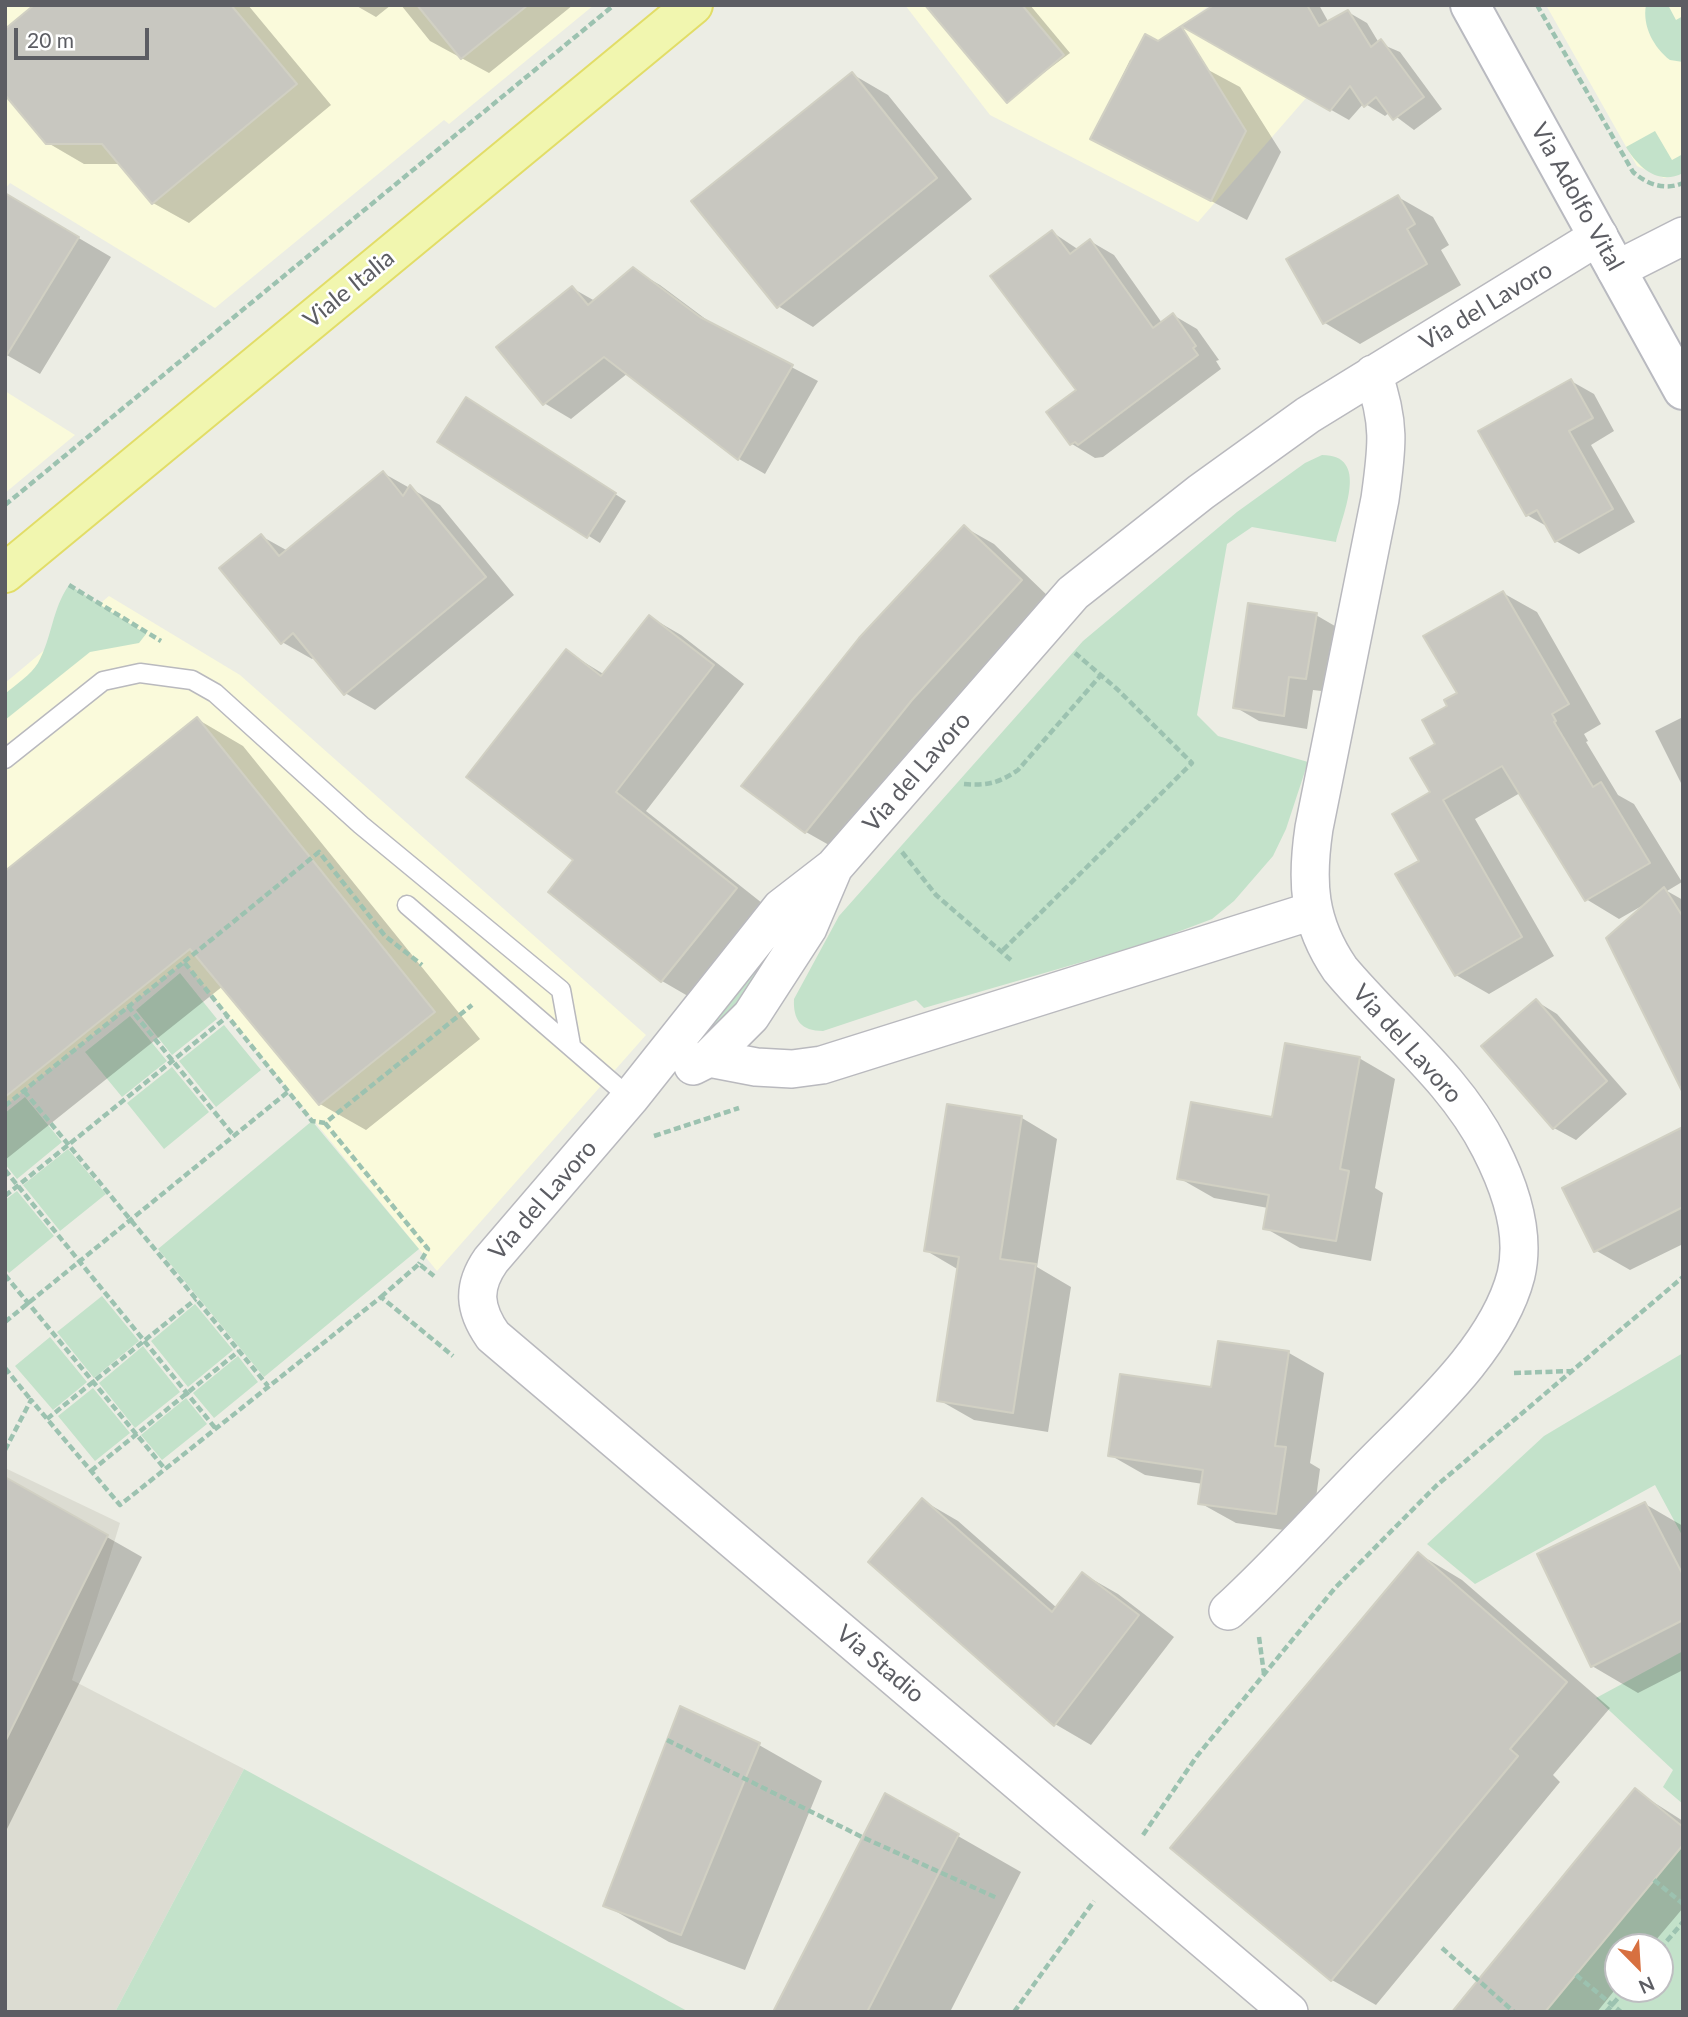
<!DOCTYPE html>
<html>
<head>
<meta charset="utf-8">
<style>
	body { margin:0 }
	#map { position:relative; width:1688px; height:2017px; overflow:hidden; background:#ecede4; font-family:Lato,sans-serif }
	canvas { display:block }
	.frame { position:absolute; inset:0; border:7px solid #5c5d63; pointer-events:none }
	.north { position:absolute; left:1604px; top:1933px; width:70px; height:70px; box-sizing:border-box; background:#fff; border:2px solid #bebec1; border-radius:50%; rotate:156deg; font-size:19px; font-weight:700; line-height:28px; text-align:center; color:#5c5d63 }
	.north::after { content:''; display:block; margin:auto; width:24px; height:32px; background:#d77040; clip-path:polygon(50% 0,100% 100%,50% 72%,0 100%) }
	.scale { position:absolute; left:14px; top:28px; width:135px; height:32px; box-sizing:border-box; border:4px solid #5c5d63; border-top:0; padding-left:9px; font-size:21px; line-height:24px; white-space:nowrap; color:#5c5d63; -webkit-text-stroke:5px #fff; paint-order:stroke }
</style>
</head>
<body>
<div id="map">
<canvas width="1688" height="2017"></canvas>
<div class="frame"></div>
<div class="north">N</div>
<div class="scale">20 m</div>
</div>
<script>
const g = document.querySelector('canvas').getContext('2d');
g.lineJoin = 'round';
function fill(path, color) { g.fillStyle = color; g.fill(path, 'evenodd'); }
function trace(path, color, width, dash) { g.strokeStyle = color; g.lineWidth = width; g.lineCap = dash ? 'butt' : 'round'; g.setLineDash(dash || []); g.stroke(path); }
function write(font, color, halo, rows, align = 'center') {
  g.font = font + ' Lato,sans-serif'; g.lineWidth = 5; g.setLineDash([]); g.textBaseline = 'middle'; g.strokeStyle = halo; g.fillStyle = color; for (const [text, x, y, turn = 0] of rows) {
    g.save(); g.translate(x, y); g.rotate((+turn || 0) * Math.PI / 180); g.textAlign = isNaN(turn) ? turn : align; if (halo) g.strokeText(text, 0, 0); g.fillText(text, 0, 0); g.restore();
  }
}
const commercial = new Path2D(`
	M5 5H594L449 124 444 120 215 308 10 183 5 189Z
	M905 5H1210L1182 25 1306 98 1198 222 990 115Z
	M1546 5H1683V173L1664 178 1637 166Z
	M5 391 75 435 5 493Z
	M109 596 240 675 646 1035 437 1271 184 962 5 1106V683Z`);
const education = new Path2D(`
	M5 1468 120 1523 72 1680 244 1769 115 2012H5Z`);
const green = new Path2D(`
	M1646 5H1668L1676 20 1683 16V62L1670 60C1654 48 1642 26 1646 5Z
	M1655 131 1672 160 1683 154V173C1658 186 1638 167 1626 147Z
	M1322 455C1370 455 1343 512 1336 542L1252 527 1227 544 1197 715 1218 736 1308 762 1286 829 1273 856 1234 901 1212 919 1151 942 924 1008 916 1000 823 1031C801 1031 793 1020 794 999L839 916 1083 641 1237 512 1305 463Z
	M69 585 146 634 139 643 90 652 5 720V694C16 684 31 675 38 663 52 638 52 609 69 585Z
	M791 922 739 1003 702 1041 698 1039Z
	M180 973 217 1019 172 1055 136 1010Z
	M130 1016 167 1061 122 1097 85 1052Z
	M224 1025 261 1070 216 1107 179 1061Z
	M172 1067 209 1112 164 1149 127 1103Z
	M25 1097 62 1142 17 1179 5 1164V1113Z
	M312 1121 419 1249 264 1377 158 1249Z
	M68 1149 106 1194 60 1231 23 1185Z
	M17 1191 54 1236 9 1273 5 1269V1200Z
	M102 1296 139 1341 94 1378 57 1332Z
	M195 1304 233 1350 188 1387 151 1341Z
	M50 1337 87 1382 53 1410 15 1366Z
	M143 1346 180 1392 135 1428 99 1383Z
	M1683 1353V1537L1655 1485 1475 1584 1427 1544 1544 1436Z
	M238 1356 258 1382 214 1418 193 1393Z
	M93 1388 130 1433 95 1461 58 1416Z
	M186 1398 207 1424 162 1460 141 1435Z
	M1683 1651V1804L1663 1787 1673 1770 1596 1698Z
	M244 1769 689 2012H115Z
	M1683 1845V2012H1545ZM1618 1947H1660V1989H1618Z`);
const shadow = new Path2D(`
	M36 5H248L331 105 189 223 153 203 120 164H84L48 143Z
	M355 5H391L376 17Z
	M401 5H573L489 73 430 41Z
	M945 5H1030L1070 53 1013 96Z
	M1235 5H1319L1329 23 1348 12 1367 23 1379 43 1400 52 1442 109 1414 130 1390 112 1385 116 1364 103 1349 120 1236 56Z
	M1158 43 1240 87 1281 152 1247 220 1092 138 1130 60Z
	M852 74 888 95 972 199 813 327 778 306Z
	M9 197 111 257 40 374 5 354Z
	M1398 197 1433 217 1449 245 1441 250 1461 285 1360 344 1325 323 1288 260Z
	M1052 232 1079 250 1090 241 1114 255 1162 323 1173 315 1197 329 1219 360 1216 361 1221 369 1103 457 1095 458 1072 444 1079 390Z
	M634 270 660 285 719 329 818 381 765 474 739 459 628 373 571 419 544 403 572 288 595 301Z
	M1571 381 1594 394 1614 431 1591 445 1635 522 1579 554 1556 541 1548 527 1527 515Z
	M478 406 626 501 600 543 440 442Z
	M383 473 440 505 514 595 375 710 345 693 315 657 312 659 282 642 261 536 288 551Z
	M964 527 994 544 1051 599 836 849 806 832 744 786Z
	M1503 593 1537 612 1601 724 1584 734 1588 741 1586 742 1618 795 1634 804 1682 882 1667 891 1683 900V1056L1647 903 1619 919 1586 899 1520 793 1475 819 1554 956 1489 994 1456 975 1421 861 1437 745 1449 707 1460 694Z
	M1316 615 1340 629 1330 692 1313 690 1307 729 1259 721 1235 707Z
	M650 617 681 635 744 684 646 811 767 907 693 999 662 981 550 892 576 860 566 651 605 675Z
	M1683 717V787L1655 731Z
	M197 719 243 746 480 1039 366 1130 320 1104 223 986 5 1160V873Z
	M1536 1001 1557 1014 1627 1094 1576 1140 1554 1128Z
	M1359 1058 1395 1079 1375 1188 1383 1193 1371 1261 1300 1248 1265 1228 1268 1208 1214 1198 1179 1178 1274 1119Z
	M948 1106 1022 1118 1057 1139 1037 1267 1071 1287 1048 1432 974 1420 939 1400 959 1270 925 1250Z
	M1683 1129V1244L1630 1270 1595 1250Z
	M1289 1353 1324 1373 1310 1463 1320 1469 1311 1534 1236 1523 1200 1503 1203 1484 1145 1475 1110 1455 1213 1389Z
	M5 1479 142 1557 5 1833Z
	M922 1500 958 1521 1057 1608 1083 1574 1118 1594 1174 1637 1091 1745 1055 1724 871 1562Z
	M1645 1504 1683 1526V1670L1638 1693 1592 1666Z
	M1419 1554 1462 1580 1610 1708 1553 1775 1560 1782 1376 2005 1332 1980 1172 1848Z
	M759 1745 822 1781 745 1970 669 1942 605 1905Z
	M1636 1791 1683 1821V1908L1650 1947H1618V1986L1597 2012H1455Z
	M958 1836 1021 1872 950 2012H786Z`);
const building = new Path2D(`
	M34 5H231L297 84 152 204 102 144H46L5 95V29Z
	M417 5H528L461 59Z
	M925 5H1022L1064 55 1007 103Z
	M1214 5H1307L1319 26 1348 10 1371 47 1381 39 1424 97 1393 120 1376 97 1364 107 1350 86 1330 111 1181 26Z
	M1181 26 1246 131 1211 201 1090 139 1145 34 1158 41Z
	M852 72 937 178 777 308 691 201Z
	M5 193 79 237 5 358Z
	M1398 195 1415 224 1407 229 1427 264 1323 324 1286 259Z
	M1052 230 1070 254 1090 239 1153 328 1173 313 1196 346 1193 348 1198 355 1078 445 1075 442 1070 445 1046 412 1076 390 990 276Z
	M633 267 700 317 793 365 738 460 604 357 543 405 496 347 572 286 588 305Z
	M1571 379 1593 418 1569 431 1613 509 1555 542 1537 510 1526 516 1478 431Z
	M466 397 616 493 587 538 437 442Z
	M383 471 403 496 410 485 486 577 344 695 293 633 281 644 219 568 261 534 279 556Z
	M964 525 1022 580 912 700 805 833 741 786 859 638Z
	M1503 591 1569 704 1552 714 1556 721 1554 722 1593 787 1601 782 1650 863 1585 901 1502 766 1443 800 1522 937 1455 976 1395 874 1419 861 1392 814 1430 792 1410 758 1435 744 1422 720 1447 706 1444 700 1457 693 1423 636Z
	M1248 603 1317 613 1306 679 1289 677 1284 716 1233 708Z
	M649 615 714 665 616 792 737 888 661 982 548 892 573 860 466 777 566 649 601 676Z
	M197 717 435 1012 319 1105 190 949 5 1097V871Z
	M1664 887 1683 917V1093L1606 938Z
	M1536 999 1607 1081 1553 1129 1481 1046Z
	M1285 1043 1360 1057 1340 1169 1349 1171 1336 1241 1263 1229 1269 1195 1177 1179 1191 1102 1272 1117Z
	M947 1104 1022 1116 1000 1259 1036 1264 1013 1413 937 1401 959 1257 924 1251Z
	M1683 1127V1207L1594 1252 1562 1188Z
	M1218 1341 1289 1351 1275 1446 1286 1447 1276 1514 1198 1504 1203 1470 1108 1456 1120 1374 1211 1387Z
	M5 1477 108 1535 5 1742Z
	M922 1498 1052 1612 1082 1572 1139 1615 1054 1726 868 1562Z
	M1645 1502 1683 1575V1620L1591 1667 1537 1554Z
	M1418 1552 1567 1682 1510 1749 1518 1756 1331 1981 1170 1848Z
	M680 1706 760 1743 681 1935 603 1906Z
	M1635 1788 1683 1827V1845L1545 2012H1452Z
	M885 1793 959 1834 867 2012H773Z`);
const path = new Path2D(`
	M1537 5 1633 172C1647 184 1664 191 1683 183
	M5 505 614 5
	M69 585 161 641
	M964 784C987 786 999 783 1018 770L1101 675
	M902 852 936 895 1012 961
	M1003 950 1192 763 1117 689 1075 653
	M184 962 319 852 385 936 422 965
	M128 1006 234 1136
	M24 1091 268 1386
	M5 1106 184 962 312 1121 325 1123 472 1005
	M325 1123 428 1249 419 1264
	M654 1136 739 1108
	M5 1170 216 1429
	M5 1196 228 1016
	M5 1275 165 1469
	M381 1297 419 1264 434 1276
	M5 1322 289 1091
	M5 1368 31 1400
	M1514 1373 1572 1371
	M47 1419 196 1299
	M5 1450 31 1400 120 1505 381 1297 453 1356
	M91 1471 239 1351
	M1259 1637 1264 1674
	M667 1740 862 1837 997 1898
	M1143 1835 1197 1756 1335 1588 1436 1486 1683 1277
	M1654 1880 1683 1904
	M1442 1948 1514 2012
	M1660 1949 1683 1922
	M1576 1975 1621 2012
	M1014 2012 1094 1901
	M1606 2012 1626 1989`);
const lane = new Path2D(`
	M5 759 103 681 140 673 192 680 215 693 361 825 561 990 571 1045
	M407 905 630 1098`);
const street = new Path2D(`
	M1616 270 1683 236
	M834 867 781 908 630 1098 491 1260C472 1287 474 1309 493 1336L1289 2012
	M709 1058 751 1016 808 928 834 867 1073 593 1201 492 1308 415 1599 236
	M693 1066 709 1058 756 1067 792 1069 822 1065 1312 911
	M1228 1611C1274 1569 1315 1523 1358 1479 1412 1422 1496 1353 1516 1275 1526 1233 1509 1185 1490 1148 1454 1077 1390 1029 1340 969 1308 922 1306 882 1314 828L1380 499C1387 448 1391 424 1373 374`);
const secondary = new Path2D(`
	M1470 5 1683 390`);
const primary = new Path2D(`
	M5 573 693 5`);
const streetNames = [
	["Via Adolfo Vital",1577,197,61],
	["Viale Italia",349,289,-39],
	["Via del Lavoro",1486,306,-31],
	["Via del Lavoro",917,772,-49],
	["Via del Lavoro",1407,1044,48],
	["Via del Lavoro",543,1200,-49],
	["Via Stadio",880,1664,40]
];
fill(commercial, '#fafadb');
fill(education, '#dcdcd2');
fill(green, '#c3e2ca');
fill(shadow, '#0003');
fill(building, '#c8c7c0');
trace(building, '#d1d0c3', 2);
trace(lane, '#b9b9be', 21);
trace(street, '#b9b9be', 40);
trace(secondary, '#b9bac0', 42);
trace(primary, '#e2dd67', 42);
trace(path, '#9cc2b0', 4.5, [7, 3.5]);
trace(lane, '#fff', 18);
trace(street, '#fff', 37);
trace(secondary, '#fff', 38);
trace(primary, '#f1f6af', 38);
write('24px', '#5c5d63', '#fff', streetNames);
</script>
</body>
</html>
